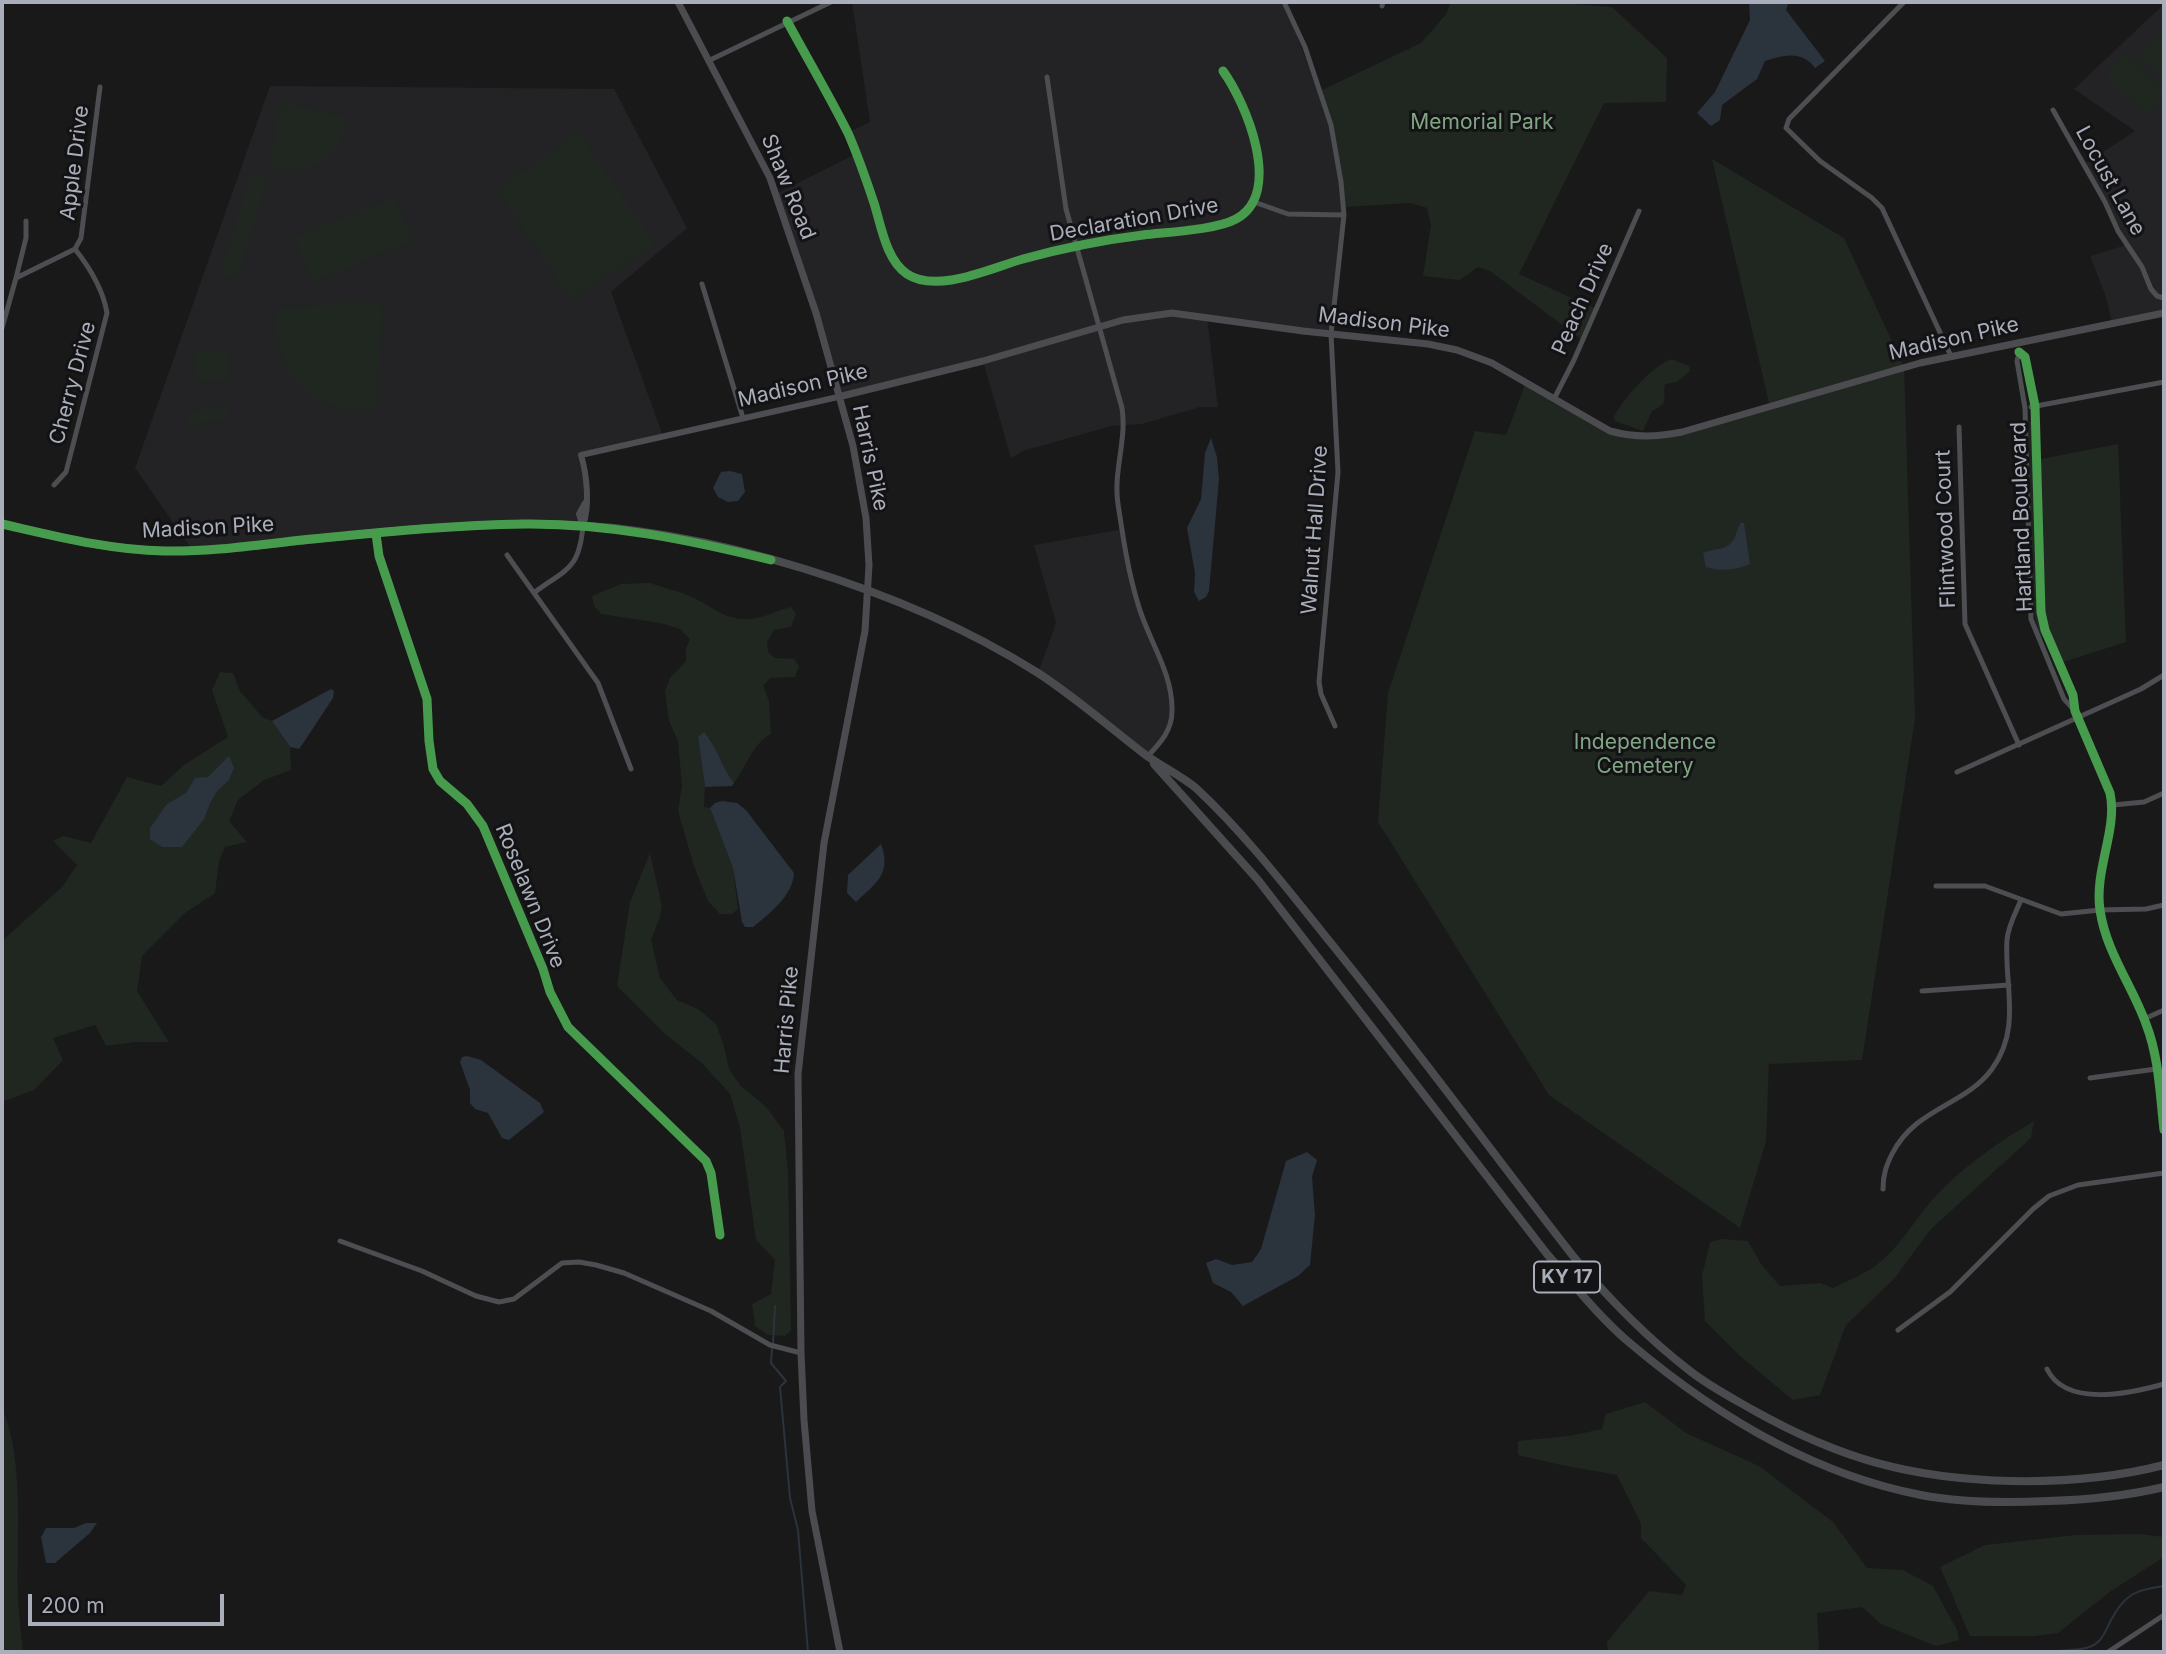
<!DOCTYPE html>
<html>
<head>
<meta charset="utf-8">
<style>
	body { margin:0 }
	#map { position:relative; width:2166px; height:1654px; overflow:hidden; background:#191919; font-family:Inter,sans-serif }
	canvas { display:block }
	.frame { position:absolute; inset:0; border:4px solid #aaaeba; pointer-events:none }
	.scale { position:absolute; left:28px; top:1594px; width:196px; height:32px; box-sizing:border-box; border:4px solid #aaaeba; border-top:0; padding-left:9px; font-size:21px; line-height:24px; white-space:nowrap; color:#aaaeba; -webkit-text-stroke:5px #131315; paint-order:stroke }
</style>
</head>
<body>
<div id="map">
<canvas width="2166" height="1654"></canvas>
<div class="frame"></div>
<div class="scale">200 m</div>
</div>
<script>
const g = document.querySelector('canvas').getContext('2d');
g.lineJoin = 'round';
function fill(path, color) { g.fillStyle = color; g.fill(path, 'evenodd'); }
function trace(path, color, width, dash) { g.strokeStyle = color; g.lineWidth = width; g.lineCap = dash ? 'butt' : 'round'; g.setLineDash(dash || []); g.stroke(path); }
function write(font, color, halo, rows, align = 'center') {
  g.font = font + ' Inter,sans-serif'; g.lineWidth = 6; g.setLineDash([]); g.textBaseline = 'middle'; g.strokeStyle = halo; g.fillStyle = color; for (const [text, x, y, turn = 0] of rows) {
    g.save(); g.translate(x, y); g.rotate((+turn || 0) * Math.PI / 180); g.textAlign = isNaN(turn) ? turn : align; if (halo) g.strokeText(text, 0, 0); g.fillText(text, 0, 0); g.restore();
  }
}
const built = new Path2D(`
	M852 2H1284L1331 125 1344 215 1331 334 1207 318 1218 407H1200L1142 424 1111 426 1023 451 1011 458 983 361 838 397 776 194 856 154 847 133 870 122Z
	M2164 4V313L2112 323 2106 297 2090 256 2126 245 2083 165 2135 131 2074 89Z
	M270 86 614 89 687 228 611 292 663 436 581 455 586 473 583 526 526 524 193 551 135 468Z
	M1123 529 1138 605 1170 689V727L1147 757 1038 673 1056 623 1034 545Z`);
const green = new Path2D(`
	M1451 2H1546L1612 7 1667 58 1666 102 1604 103 1519 274 1596 309 1581 339 1490 271 1478 267 1460 280 1423 276 1431 225 1427 208 1410 203 1344 207 1335 142 1320 91 1421 43 1446 14Z
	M2160 35 2164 39V81L2139 56Z
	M2126 54 2164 90V97L2147 116 2105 77Z
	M288 103 347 118C339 159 313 177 272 169L271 159 279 109Z
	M579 133 655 244 571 300 496 189Z
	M1712 159 1844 238 1904 367 1915 719 1862 1060 1769 1064 1766 1141 1740 1228 1549 1095 1378 822 1388 693 1475 431 1506 435 1526 382 1610 431 1650 437 1770 407Z
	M251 173 268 178 237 280 220 275Z
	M395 197 412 241 313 282 295 237Z
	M336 302H375L383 310 376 409C364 409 350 411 338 408 292 397 271 350 278 307L336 305Z
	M229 351 231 380 195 381 194 352Z
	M1672 359 1689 366 1690 371 1677 382 1665 384C1662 400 1671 402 1652 411L1643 431 1615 421 1614 417C1621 401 1655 363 1672 359Z
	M228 407 229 420 200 423 193 428 186 421 196 409Z
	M2029 421 2033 422 2037 593 2045 634 2042 638 2037 627 2032 602Z
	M2118 444 2126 642 2060 663 2041 612 2036 460Z
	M650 583C664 588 679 591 692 597 712 606 724 620 748 619 764 619 776 610 791 607L796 614 791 627 774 630 767 642 768 652 775 658 794 659 799 666 795 677 770 678 763 686 769 701 771 734C752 744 747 766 734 783L726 774 710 738 698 737 705 787 704 807 710 808 733 868 738 909 732 914H720L708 901 694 866 678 811 682 786 678 741 669 721 665 691 670 678 686 661V648L690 639 680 629 660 623 601 614 594 606 592 596 621 584Z
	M220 672 233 673 240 691 262 717 272 721 290 747 291 770 264 780 238 800 229 821 247 842 225 847 219 861 215 893 185 913 142 956 137 991 169 1042H136L106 1046 95 1025 53 1038 63 1060 34 1090 2 1102V941L63 886 77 865 53 841 63 836 91 843 127 777 161 786 184 765 228 737 212 690Z
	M650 853 662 906 660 917 651 940 660 978 677 1000 698 1009 716 1024 724 1046 729 1069 740 1085 766 1107 784 1131 788 1171 791 1330 785 1336 768 1335 755 1326 752 1304 771 1294 775 1260 756 1240 740 1127 730 1094 702 1063 666 1035 617 986 630 902Z
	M2034 1121 2031 1138 1931 1229 1894 1279 1846 1325 1820 1395 1793 1400 1740 1356 1705 1321 1702 1276 1710 1242 1722 1239 1748 1241 1761 1264 1780 1286 1820 1283 1833 1288C1845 1282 1859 1276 1871 1269 1897 1252 1912 1223 1932 1200 1960 1169 1998 1142 2034 1121Z
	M1645 1402 1686 1433 1759 1466 1833 1522 1867 1568 1903 1570 1933 1586 1957 1630 1959 1640 1936 1646 1881 1624 1862 1607 1817 1613 1819 1652H1608L1607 1642 1649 1591 1682 1595 1686 1585 1641 1538V1524L1617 1475 1556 1464 1518 1455V1441L1569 1436 1602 1429 1606 1414Z
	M2 1408C25 1458 16 1542 18 1598 19 1616 21 1634 23 1652H2Z
	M2139 1534 2164 1537V1557L2111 1591 2058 1633 2035 1636H1970L1940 1567 1985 1545 2076 1535Z`);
const water = new Path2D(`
	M1749 2H1789L1786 10 1825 61 1815 68C1802 50 1783 55 1765 61L1757 79 1722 105 1720 120 1711 126 1697 113 1715 92 1750 20Z
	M1211 438 1217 457 1219 479 1209 591 1206 597 1199 601 1194 592 1195 573 1187 528 1201 499 1205 453Z
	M730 471 742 474 745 492 738 501 728 502 718 497 713 488 721 472Z
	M1741 523H1744L1750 564C1736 570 1722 572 1706 567L1703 553C1714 548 1727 551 1734 539 1737 533 1737 528 1741 523Z
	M331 689 334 691 333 698 304 742 299 749 290 747 272 721Z
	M704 732C718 747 721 768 734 783L732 786 705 787 698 737Z
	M229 756 234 768 229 780 218 790 210 803 204 819 182 847H162L150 839V828L167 804 186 793 195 778 208 777Z
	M722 801 737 803 746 810 794 873C793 896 769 914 753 927H745L742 922 733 868 710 808 715 803Z
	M881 844C892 874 876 883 856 902L847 893 848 875Z
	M467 1056 481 1060 540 1103 544 1112 509 1140 502 1138 488 1113 475 1109 470 1103V1090L460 1062 462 1057Z
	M1307 1152 1317 1160 1312 1177 1315 1215 1310 1265 1298 1276 1243 1306 1231 1292 1213 1283 1206 1263 1216 1259 1232 1265 1252 1262 1261 1249 1286 1161Z
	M86 1523H97L90 1533 55 1563H46L41 1537 46 1528H74Z`);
const stream = new Path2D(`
	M773 1344 775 1306
	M772 1349 771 1363 786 1381 780 1387 790 1498 798 1530 808 1652
	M2053 1652C2069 1648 2088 1653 2100 1640 2105 1634 2108 1626 2111 1620 2125 1594 2135 1590 2164 1586`);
const minor = new Path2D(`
	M1284 2 1305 47 1331 125 1341 182 1344 215 1331 334 1338 472 1319 682 1321 694 1335 726
	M1904 2 1789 119 1786 128 1820 161 1872 198 1882 208 1951 356
	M1382 6 1383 2
	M787 21C807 58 829 95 848 133 858 156 866 179 874 203 881 225 886 260 907 274 937 294 991 268 1023 259 1063 248 1102 240 1143 235 1167 232 1216 230 1236 219 1284 193 1246 103 1223 71
	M708 61 831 2
	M1047 77 1066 209 1122 408C1127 441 1113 471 1118 504 1123 537 1128 572 1138 604 1148 640 1173 672 1172 711 1172 731 1160 743 1147 757
	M2053 110 2105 202 2118 231 2142 267 2151 289 2157 296 2164 298
	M1254 202 1288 214 1344 215
	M16 278 26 238V221
	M702 284 743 418
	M2 328 16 278 75 249 81 238 100 87
	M2019 352 2025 357 2035 406 2041 612 2045 630 2073 695 2075 711 2110 793C2118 829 2094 870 2100 910 2106 952 2132 985 2146 1024 2159 1057 2160 1095 2164 1130
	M2019 353 2017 361 2025 408 2031 619 2064 699 2075 711
	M1554 399 1574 360 1639 211
	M2031 407 2164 382
	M1959 427 1965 624 2019 745
	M54 485 66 472 107 313C103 289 90 268 75 249
	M376 534 379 556 427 699 429 741 433 769 440 781 467 804 483 826 543 969 550 992 568 1027 706 1161 711 1173 720 1235
	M507 555 598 683 631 769
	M535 592C568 568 579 569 583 526
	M1957 772 2141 689 2164 675
	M2113 805 2144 802 2164 793
	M1936 886H1985L2061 914 2100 910 2146 909 2164 905
	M1922 991 2009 985
	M2144 1019 2164 1010
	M2090 1078 2156 1069
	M1883 1189C1883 1175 1886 1166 1892 1154 1916 1107 1965 1106 1992 1069 2022 1028 2004 985 2007 940 2008 926 2016 912 2021 900
	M340 1241 422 1271 476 1296 499 1302 514 1299 562 1263 579 1262 596 1265 624 1273 711 1311 770 1345 801 1353
	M1898 1330 1950 1292 2033 1209 2049 1196 2078 1185 2164 1173
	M2047 1369C2066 1408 2132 1393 2164 1384
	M2108 1652 2164 1615`);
const tertiary = new Path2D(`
	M583 526C590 506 587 475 581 455L838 397
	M583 526 579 514 585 503`);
const secondary = new Path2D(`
	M678 2 770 178 816 313 853 446 866 518 869 565 865 631 824 843 798 1074 801 1353 804 1420 812 1511 840 1652
	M838 397 983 361 1123 320 1172 313 1303 331 1428 344 1457 350 1492 363 1610 431C1636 438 1656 437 1682 432L1920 363 2164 313`);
const primary = new Path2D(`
	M2 524C56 536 111 551 168 551 215 551 261 545 308 540 388 531 470 523 550 524 706 527 907 590 1038 673 1075 697 1108 726 1143 753 1160 766 1181 775 1197 789 1245 834 1285 886 1326 937 1411 1041 1490 1150 1573 1256 1608 1298 1646 1337 1690 1371 1709 1386 1732 1398 1753 1410 1840 1459 1912 1479 2012 1481 2064 1482 2113 1478 2164 1465
	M1154 764 1258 880 1547 1254C1574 1285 1600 1318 1631 1344 1714 1414 1812 1474 1921 1495 1962 1503 2006 1503 2048 1501 2087 1500 2126 1496 2164 1487`);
const cycleway = new Path2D(`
	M787 21C807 58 829 95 848 133 858 156 866 179 874 203 881 225 886 260 907 274 937 294 991 268 1023 259 1063 248 1102 240 1143 235 1167 232 1216 230 1236 219 1284 193 1246 103 1223 71
	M2019 352 2025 357 2035 406 2041 612 2045 630 2073 695 2075 711 2110 793C2118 829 2094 870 2100 910 2106 952 2132 985 2146 1024 2159 1057 2160 1095 2164 1130
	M2 524C55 536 109 550 164 551 210 552 256 545 302 540 375 533 450 525 524 524 608 523 690 540 771 560
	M376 534 379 556 427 699 429 741 433 769 440 781 467 804 483 826 543 969 550 992 568 1027 706 1161 711 1173 720 1235`);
const shields = [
	[1567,1277,66]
];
const shieldNames = [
	["KY 17",1567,1277]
];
const parkNames = [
	["Memorial Park",1482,123],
	["Independence",1645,743],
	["Cemetery",1645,767]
];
const streetNames = [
	["Apple Drive",75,163,-83],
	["Locust Lane",2110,181,61],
	["Shaw Road",788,187,68],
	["Declaration Drive",1134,220,-10],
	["Peach Drive",1583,299,-66],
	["Madison Pike",1384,323,7],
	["Madison Pike",1954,339,-13],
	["Cherry Drive",73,383,-75],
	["Madison Pike",803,386,-13],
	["Harris Pike",870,458,78],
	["Hartland Boulevard",2022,517,-92],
	["Madison Pike",208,528,-3],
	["Flintwood Court",1946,529,-92],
	["Walnut Hall Drive",1315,530,-86],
	["Roselawn Drive",530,896,68],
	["Harris Pike",787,1020,-85]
];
fill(built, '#232325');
fill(green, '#1f2720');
fill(water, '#2b333c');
trace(stream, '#2b333c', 2);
trace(minor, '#4d4e52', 5);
trace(tertiary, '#4d4e52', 6);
trace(secondary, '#4c4c50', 7);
trace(primary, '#4a4b4e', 8);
trace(cycleway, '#469c4c', 9);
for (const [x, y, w] of shields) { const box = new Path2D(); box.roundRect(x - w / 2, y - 15.5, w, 31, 5); g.fillStyle = '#131315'; g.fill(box); trace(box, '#aaaeba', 2); }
write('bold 19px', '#aaaeba', null, shieldNames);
write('21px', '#80a684', '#131315', parkNames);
write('21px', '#aaaeba', '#131315', streetNames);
</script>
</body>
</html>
